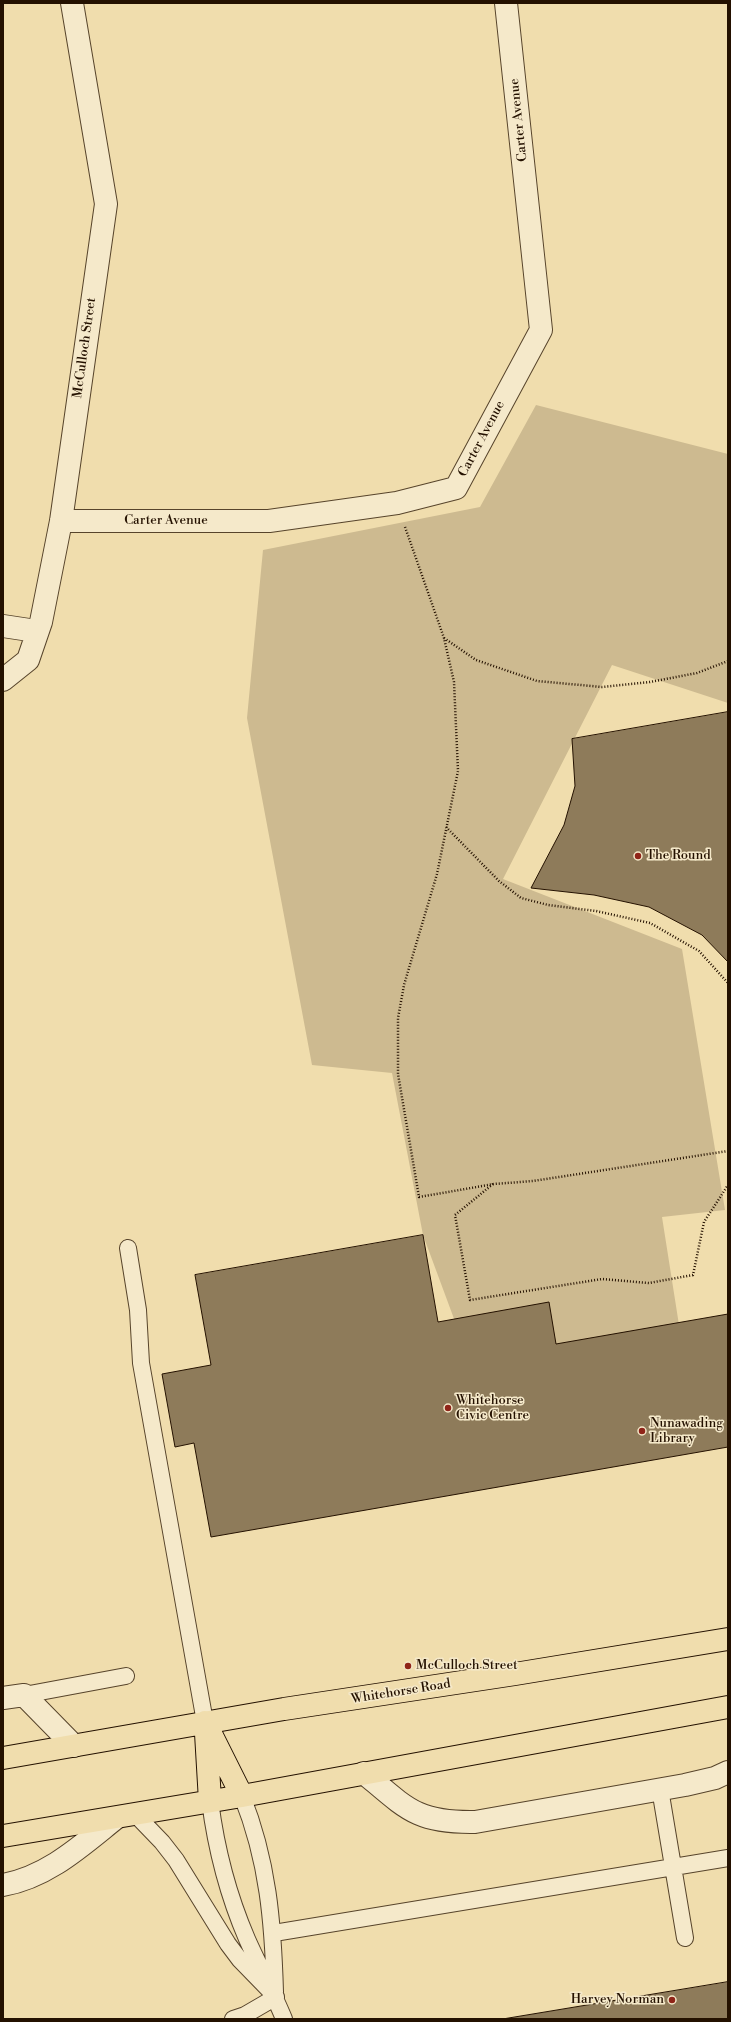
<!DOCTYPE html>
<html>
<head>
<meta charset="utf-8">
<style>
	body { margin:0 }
	#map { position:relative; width:731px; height:2022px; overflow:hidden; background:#f0ddad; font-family:"Libre Bodoni",serif }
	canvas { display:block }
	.frame { position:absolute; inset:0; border:4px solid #241100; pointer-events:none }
</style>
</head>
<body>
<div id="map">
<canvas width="731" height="2022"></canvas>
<div class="frame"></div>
</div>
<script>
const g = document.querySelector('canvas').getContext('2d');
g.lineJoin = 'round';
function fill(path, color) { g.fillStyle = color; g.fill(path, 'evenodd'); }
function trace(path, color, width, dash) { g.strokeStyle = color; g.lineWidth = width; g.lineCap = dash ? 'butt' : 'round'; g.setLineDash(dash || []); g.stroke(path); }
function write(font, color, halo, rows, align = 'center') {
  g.font = font + ' "Libre Bodoni",serif'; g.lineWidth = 3; g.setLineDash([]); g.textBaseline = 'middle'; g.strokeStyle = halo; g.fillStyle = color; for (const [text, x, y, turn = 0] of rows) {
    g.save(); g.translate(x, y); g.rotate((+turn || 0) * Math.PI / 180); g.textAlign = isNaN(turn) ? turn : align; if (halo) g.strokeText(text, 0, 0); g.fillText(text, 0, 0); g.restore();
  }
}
const green = new Path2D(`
	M536 405 728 454V703L612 665 503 879 682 949 725 1210 662 1217 679 1325 470 1362 423 1235 392 1073 312 1065 247 718 263 550 480 507Z`);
const building = new Path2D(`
	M728 712V962L702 935 649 907 594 895 531 888 564 825 575 786 572 739Z
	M423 1235 438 1322 549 1302 556 1344 728 1314V1447L211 1537 194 1443 175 1447 162 1374 211 1365 195 1275Z
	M728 1982V2019H503Z`);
const path = new Path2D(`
	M405 527 444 638 454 682 458 771 437 874 404 985 398 1018V1074L419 1197 494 1184 533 1181 728 1151
	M444 638 476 660 537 681 602 687 650 682 697 673 728 661
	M446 827 499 881 521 898 548 905 596 911 650 923 699 951 728 983
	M493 1184 455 1215 470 1300 602 1279 649 1283 693 1275 704 1222 728 1185`);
const lane = new Path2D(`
	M128 1248 138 1310 141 1363 205 1722
	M24 1695 126 1676
	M660 1789 685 1938
	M242 1796C268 1861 273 1922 275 1992
	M210 1801C216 1848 228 1895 247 1939 259 1966 273 1992 284 2019
	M135 1814 162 1842 176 1860 228 1944 240 1960 276 1997
	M274 1933 728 1858
	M233 2019 245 2015 276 1997`);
const street = new Path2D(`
	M61 521H269L397 503 456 488 541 330 506 3
	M3 626 36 631
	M3 680 28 660 41 622 61 521 106 204 72 3
	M3 1698 24 1695 74 1746
	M364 1773C407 1809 417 1823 475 1822L685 1785 715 1778 728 1772
	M3 1885C48 1877 82 1845 116 1818`);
const highway = new Path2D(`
	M205 1722 242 1796
	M206 1733 210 1801
	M3 1758 284 1709 515 1674 728 1639
	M3 1836 242 1796 728 1707`);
const markers = [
	[638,856,4,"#8f2418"],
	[448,1408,4,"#8f2418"],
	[642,1431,4,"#8f2418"],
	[408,1666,4,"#8f2418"],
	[672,2000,4,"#8f2418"]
];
const streetNames = [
	["Carter Avenue",519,120,-96],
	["McCulloch Street",85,348,-82],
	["Carter Avenue",482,439,-62],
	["Carter Avenue",166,521],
	["Whitehorse Road",401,1692,-9]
];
const poiNames = [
	["The Round",646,856],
	["Whitehorse",456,1401],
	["Civic Centre",456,1416],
	["Nunawading",650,1424],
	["Library",650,1439],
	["McCulloch Street",416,1666],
	["Harvey Norman",664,2000,"right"]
];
fill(green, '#cdba90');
fill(building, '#8e7b5a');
trace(building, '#241100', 1);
trace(lane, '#57442b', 18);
trace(street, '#57442b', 24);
trace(highway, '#241100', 24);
trace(path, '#241100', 2.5, [1, 2]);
trace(lane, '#f5e9ca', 16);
trace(street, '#f5e9ca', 22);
trace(highway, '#f0ddad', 22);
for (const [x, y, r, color] of markers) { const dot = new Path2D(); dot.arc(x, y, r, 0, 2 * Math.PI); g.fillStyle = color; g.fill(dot); trace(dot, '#f5e9ca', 1.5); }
write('13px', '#241100', '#f5e9ca', streetNames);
write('13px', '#241100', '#f5e9ca', poiNames, 'left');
</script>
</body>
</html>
